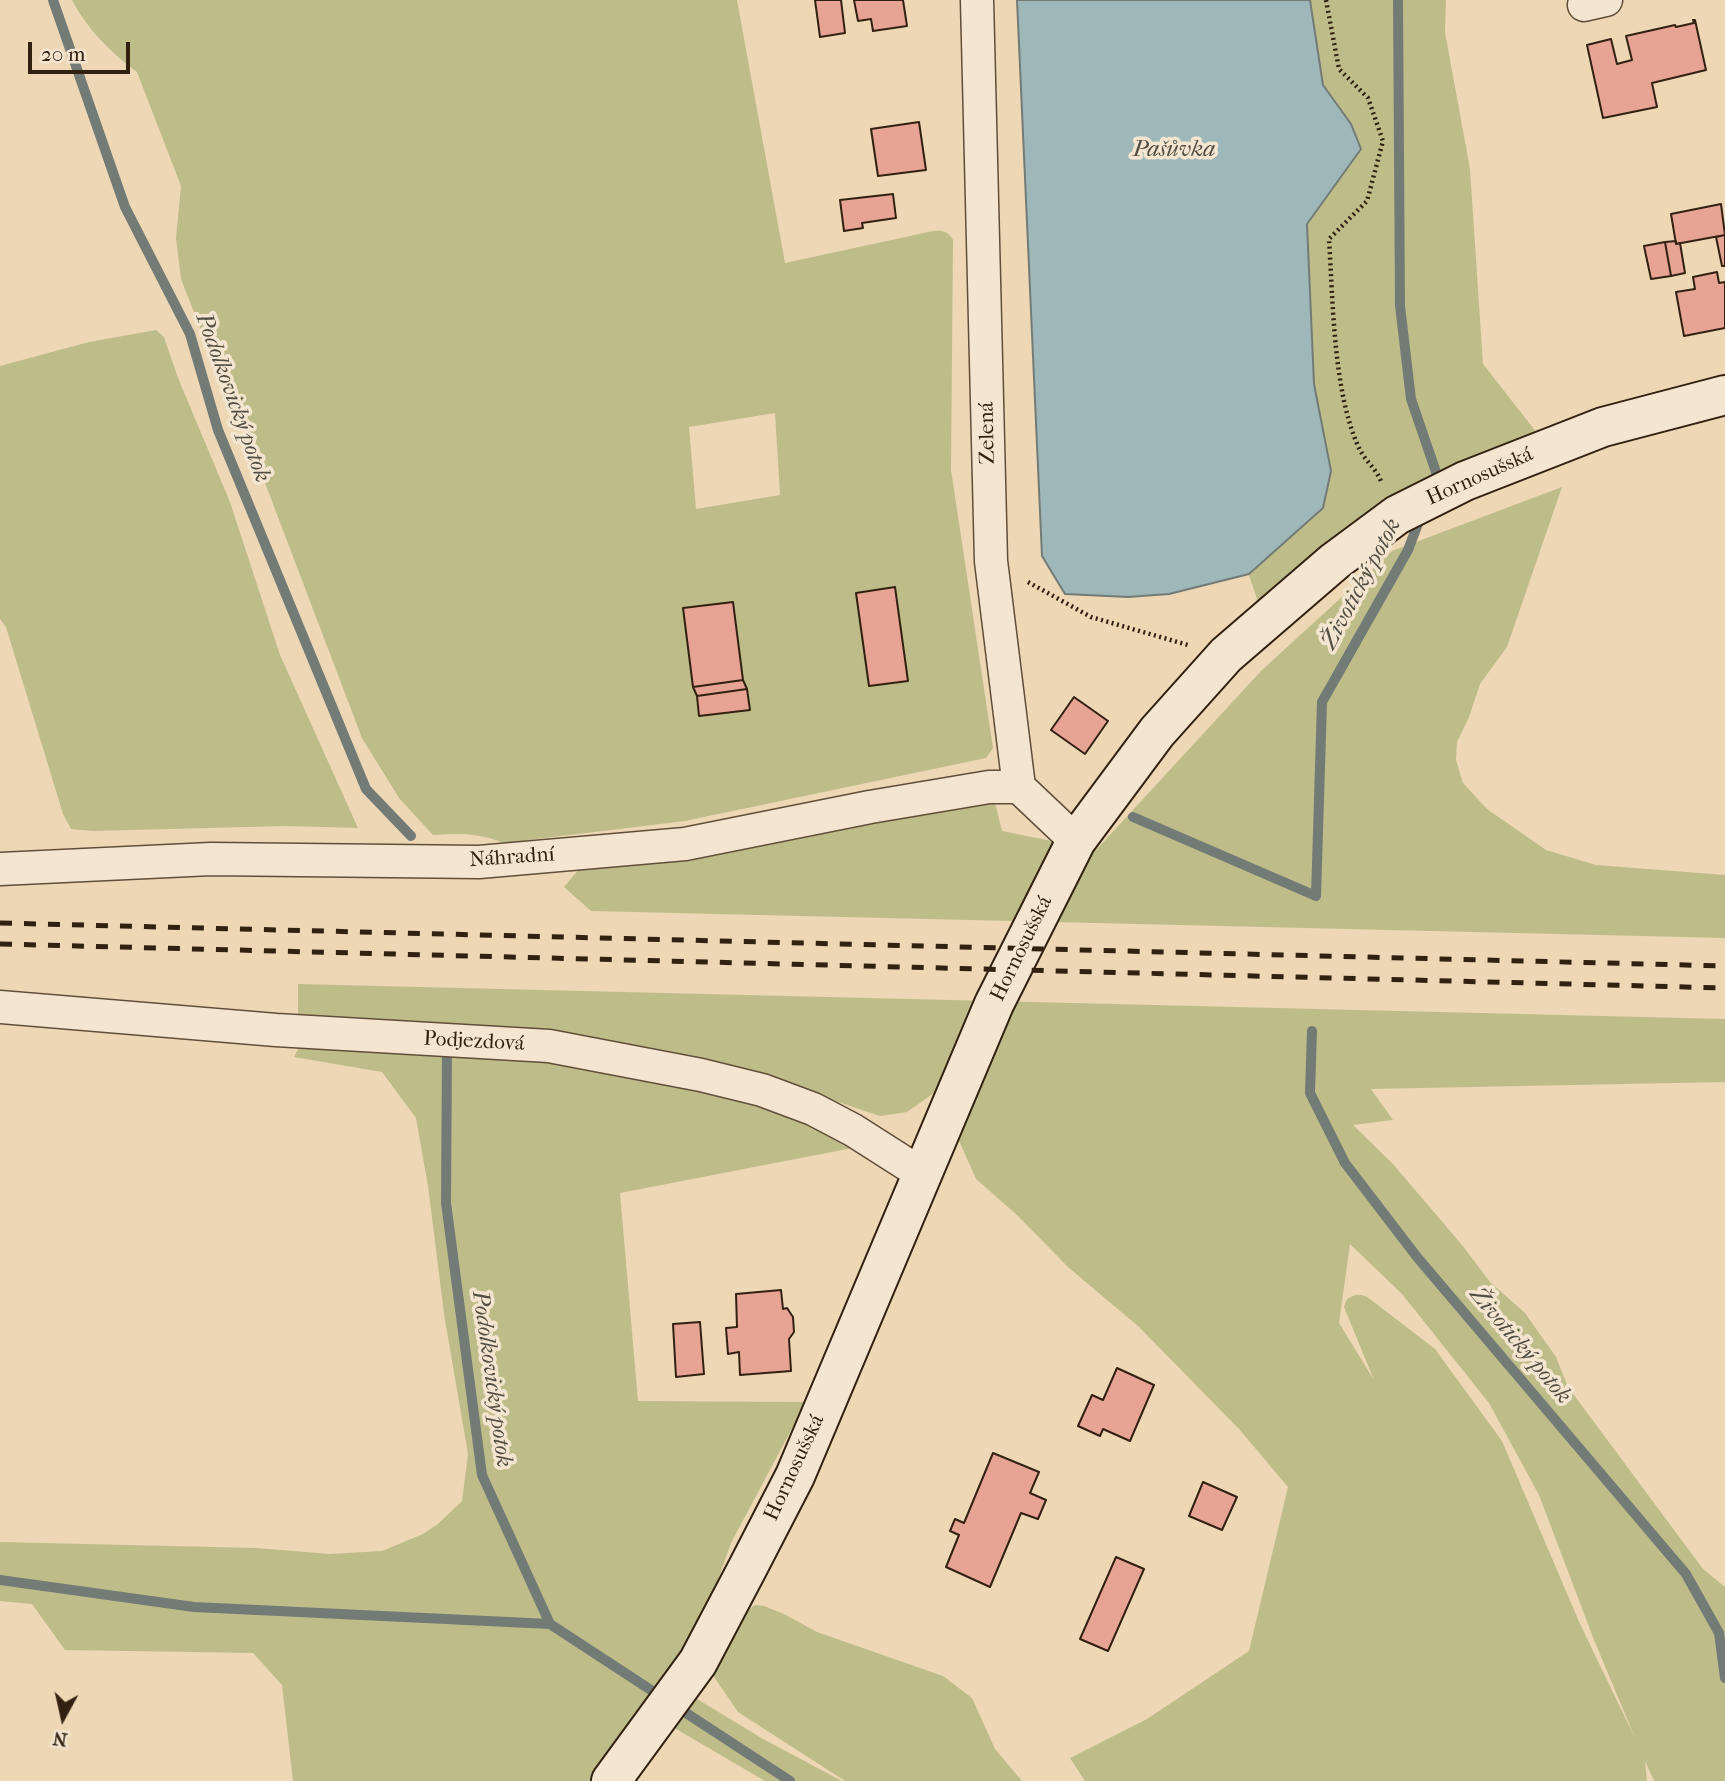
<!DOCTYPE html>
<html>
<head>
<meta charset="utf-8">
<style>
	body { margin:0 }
	#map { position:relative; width:1725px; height:1781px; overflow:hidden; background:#edd7b5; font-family:"IM FELL French Canon",serif }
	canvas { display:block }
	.north { position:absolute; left:28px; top:1683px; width:70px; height:70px; -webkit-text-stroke:5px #f3e5cf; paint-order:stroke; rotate:188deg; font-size:19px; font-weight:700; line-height:28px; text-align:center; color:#322111 }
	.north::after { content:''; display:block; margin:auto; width:24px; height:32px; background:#322111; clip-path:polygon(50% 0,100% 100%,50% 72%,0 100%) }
	.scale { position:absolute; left:28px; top:42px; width:102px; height:32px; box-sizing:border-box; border:4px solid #322111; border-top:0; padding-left:9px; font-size:21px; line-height:24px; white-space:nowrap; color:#322111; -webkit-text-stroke:5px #f3e5cf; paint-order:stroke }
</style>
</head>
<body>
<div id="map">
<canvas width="1725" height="1781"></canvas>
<div class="north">N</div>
<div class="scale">20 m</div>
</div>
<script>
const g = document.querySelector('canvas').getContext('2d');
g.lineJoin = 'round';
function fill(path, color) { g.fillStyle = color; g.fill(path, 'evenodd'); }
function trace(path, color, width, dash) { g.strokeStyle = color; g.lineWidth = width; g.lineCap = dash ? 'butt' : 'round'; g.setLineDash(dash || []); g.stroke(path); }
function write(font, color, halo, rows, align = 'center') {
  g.font = font + ' "IM FELL French Canon",serif'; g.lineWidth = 7; g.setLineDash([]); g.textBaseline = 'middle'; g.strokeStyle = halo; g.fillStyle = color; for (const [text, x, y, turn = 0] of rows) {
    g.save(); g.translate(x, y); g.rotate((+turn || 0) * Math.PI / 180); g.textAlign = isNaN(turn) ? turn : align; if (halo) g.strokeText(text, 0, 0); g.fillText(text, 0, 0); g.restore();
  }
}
const green = new Path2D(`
	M72 0H737L785 263 933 231C942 230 948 231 953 240L951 470 993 748 986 758 685 821 504 843C480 833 458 833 433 835L399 798 362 738 230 391 210 353 181 279 176 238 181 186 137 72C111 53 87 29 72 0ZM775 413 780 495 696 509 689 427Z
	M1310 0H1446L1445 32 1470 169 1483 364 1537 433 1258 602 1249 575 1323 508 1331 471 1314 384 1307 224 1361 149 1351 124 1323 85Z
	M156 330 164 337 178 378 230 502 280 655 358 828 286 826 93 831 71 829 63 814 6 627 0 619V366L89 342Z
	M1562 487 1507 647 1480 684 1469 717 1457 742 1456 760 1463 783 1487 809 1546 850 1596 865 1725 875V938L591 911 564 887 579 869 954 801 995 803 1002 831 1096 850 1261 671 1392 551Z
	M298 984 1725 1019V1082L1371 1089 1393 1120 1353 1125 1393 1164 1462 1245 1490 1282 1525 1313 1556 1357 1568 1387 1703 1569 1725 1587V1781H1654L1645 1761 1647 1781H1085L1070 1758 1147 1719 1249 1651 1288 1487 1239 1429 1139 1327 1068 1267 1017 1215 976 1179 937 1091 907 1112 880 1116 811 1093 868 1145 620 1193 638 1401 806 1402 731 1543 710 1602 669 1680 643 1716 590 1781H293L282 1685 253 1653 65 1650 32 1604 0 1601V1542L257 1548 330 1554 382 1551 423 1534 438 1524 462 1501 468 1454 444 1314 428 1186 416 1118 382 1072 294 1057 298 1049ZM1350 1244 1402 1294 1489 1403 1539 1495 1594 1640 1635 1738 1580 1624 1502 1441 1435 1349 1370 1299C1361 1293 1356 1294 1347 1299L1344 1307 1374 1380 1339 1323Z
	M755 1605 764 1606 784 1614 817 1632 943 1676 972 1698 995 1749 1022 1781H845L738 1712 712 1674 747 1611Z
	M689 1694 763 1739 842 1781H765L671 1726Z`);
const water = new Path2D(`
	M1017 0H1310L1323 85 1351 124 1361 149 1307 224 1314 384 1331 471 1323 508 1249 574 1169 594 1128 597 1065 594 1042 556Z`);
const stream = new Path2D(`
	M53 0 125 207 190 334 218 430 366 789 411 836
	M1398 0 1400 306 1411 399 1437 475 1433 485
	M1133 817 1316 896 1322 702 1408 550 1422 513
	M1312 1031 1310 1093 1345 1163 1417 1257 1686 1574 1719 1633 1725 1678
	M447 1050 446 1203 482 1475 550 1624 790 1781
	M0 1580 194 1607 550 1624`);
const building = new Path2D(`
	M815 0H841L845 33 820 37Z
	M854 0H903L907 26 873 31 871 19 858 21Z
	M1693 20H1695L1706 70 1652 83 1657 107 1603 118 1587 45 1611 39 1617 64 1632 60 1626 36 1675 25 1676 27 1694 23Z
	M919 122 926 170 878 176 871 129Z
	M893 194 896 218 862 223 863 228 844 231 840 200Z
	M1721 204 1725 235 1676 244 1671 214Z
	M1725 235V266H1722L1716 237Z
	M1676 241V244L1680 243 1685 273 1671 276 1665 242Z
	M1665 242 1671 276 1651 279 1644 246Z
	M1717 272 1719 283 1725 282V328L1684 336 1676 292 1695 289 1693 277Z
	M895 587 908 681 869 686 856 593Z
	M733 602 743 680 693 687 683 608Z
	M743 680 747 689 697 696 693 687Z
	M747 689 750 710 699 716 697 696Z
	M1074 697 1108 721 1085 754 1051 730Z
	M781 1290 783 1309 787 1308 793 1317 794 1332 789 1339 791 1371 740 1375 739 1352 728 1354 726 1328 737 1327 736 1294Z
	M700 1322 704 1374 676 1377 673 1324Z
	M1117 1368 1154 1385 1130 1441 1103 1429 1100 1436 1078 1426 1092 1395 1103 1400Z
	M993 1453 1039 1472 1030 1493 1046 1500 1038 1519 1021 1513 990 1587 946 1567 959 1535 950 1531 955 1519 964 1523Z
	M1203 1482 1237 1497 1222 1530 1189 1516Z
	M1116 1557 1144 1569 1108 1651 1080 1639Z`);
const path = new Path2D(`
	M1326 0 1339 69 1368 98 1383 141 1367 201 1329 239C1333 300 1333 392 1359 448 1365 461 1377 469 1382 484
	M1028 582 1091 617 1188 645`);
const street = new Path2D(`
	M977 0 991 561 1019 787 1076 841
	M1584 5 1606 0
	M0 869 211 859 479 862 685 844 870 807 989 787H1019
	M0 1007 276 1030 549 1046 701 1075 762 1090 813 1109 853 1130 922 1174`);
const secondary = new Path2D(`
	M611 1781 698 1662 747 1569 795 1476 994 1004 1076 841 1157 732 1226 655 1335 561 1397 515 1465 481 1603 427 1725 395`);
const rail = new Path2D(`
	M0 923 1725 966
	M0 944 1725 988`);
const streetNames = [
	["Zelená",988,433,-91],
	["Hornosušská",1480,477,-24],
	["Náhradní",512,858,-4],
	["Hornosušská",1022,949,-64],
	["Podjezdová",474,1042,3],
	["Hornosušská",795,1468,-65]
];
const waterNames = [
	["Pašůvka",1174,150],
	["Podolkovický potok",232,398,70],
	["Životický potok",1362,584,-62],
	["Životický potok",1520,1346,50],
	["Podolkovický potok",491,1379,82]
];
fill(green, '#bebd8a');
fill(water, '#9eb7b9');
trace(water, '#737b76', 2);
trace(stream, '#737b76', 10);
fill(building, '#e7a394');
trace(building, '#322111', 2);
trace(street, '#614e3a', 35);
trace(secondary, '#322111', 42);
trace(path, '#322111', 4.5, [2, 3.5]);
trace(street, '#f3e5cf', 32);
trace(secondary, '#f3e5cf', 38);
trace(rail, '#322111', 5, [12, 12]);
write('21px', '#322111', '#f3e5cf', streetNames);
write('italic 23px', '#524e43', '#f3e5cf', waterNames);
</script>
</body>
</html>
